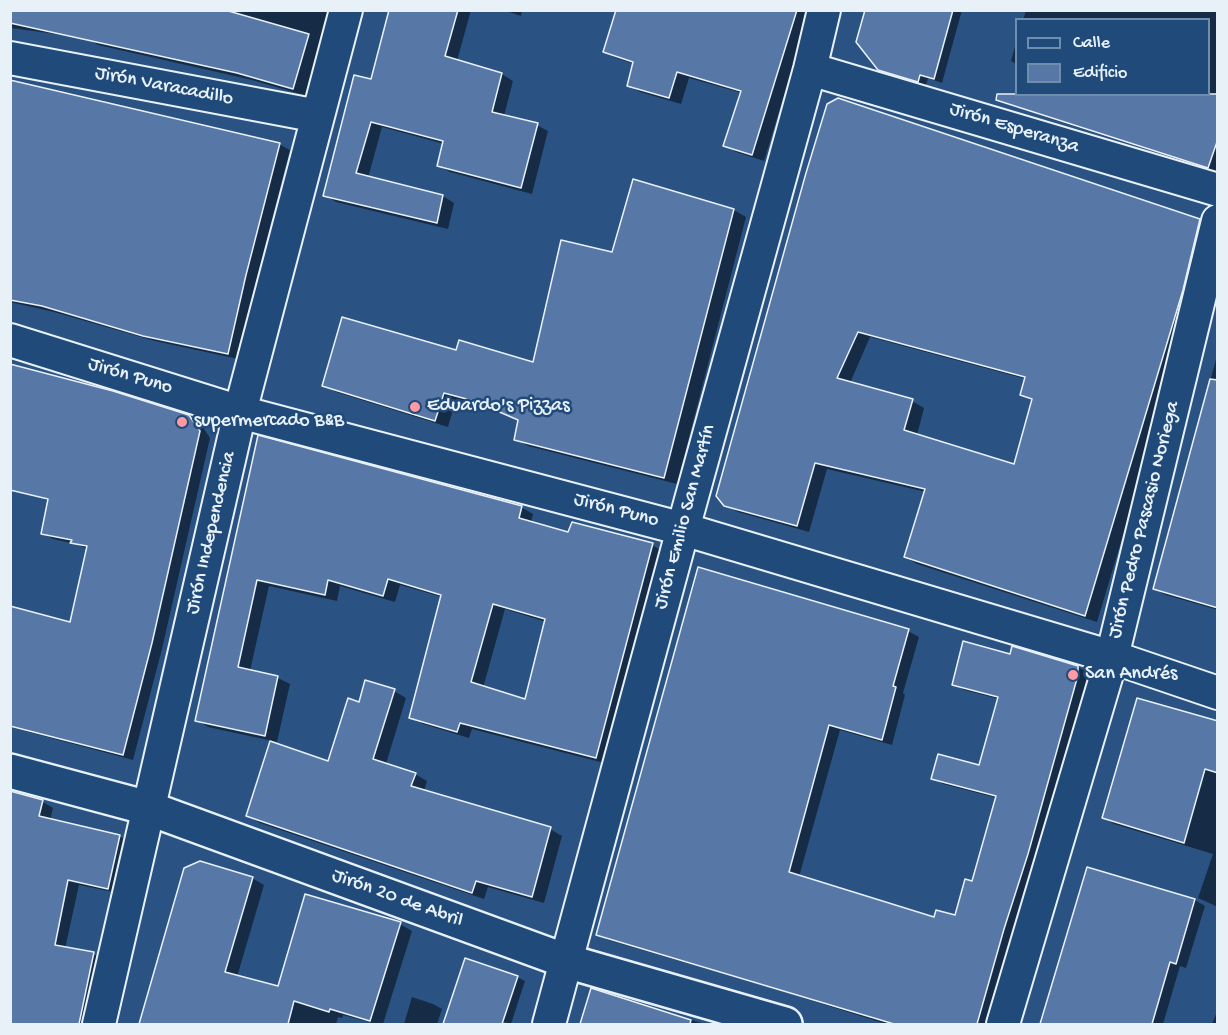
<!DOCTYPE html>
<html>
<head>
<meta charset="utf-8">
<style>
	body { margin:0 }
	#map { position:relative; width:1228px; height:1035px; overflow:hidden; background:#2a5383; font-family:"Gochi Hand",sans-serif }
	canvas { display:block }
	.frame { position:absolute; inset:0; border:12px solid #e8f1f8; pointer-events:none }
	.legend { position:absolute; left:1015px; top:18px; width:195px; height:78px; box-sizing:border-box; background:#1f4a7a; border:2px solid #6f8dac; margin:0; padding:8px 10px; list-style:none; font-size:18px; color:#e8f1f8 }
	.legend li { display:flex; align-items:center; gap:12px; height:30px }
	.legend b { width:30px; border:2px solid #6f8dac }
</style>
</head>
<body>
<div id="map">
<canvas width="1228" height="1035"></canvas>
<div class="frame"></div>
<ul class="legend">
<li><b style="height:8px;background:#1f4a7a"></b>Calle</li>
<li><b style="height:16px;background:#5777a7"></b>Edificio</li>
</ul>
</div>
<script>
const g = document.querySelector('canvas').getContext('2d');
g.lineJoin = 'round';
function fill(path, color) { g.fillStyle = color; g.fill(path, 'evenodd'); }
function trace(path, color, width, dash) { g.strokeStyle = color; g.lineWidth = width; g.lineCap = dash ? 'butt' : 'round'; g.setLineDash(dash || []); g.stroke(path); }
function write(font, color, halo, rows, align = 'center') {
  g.font = font + ' "Gochi Hand",sans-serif'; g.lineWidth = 5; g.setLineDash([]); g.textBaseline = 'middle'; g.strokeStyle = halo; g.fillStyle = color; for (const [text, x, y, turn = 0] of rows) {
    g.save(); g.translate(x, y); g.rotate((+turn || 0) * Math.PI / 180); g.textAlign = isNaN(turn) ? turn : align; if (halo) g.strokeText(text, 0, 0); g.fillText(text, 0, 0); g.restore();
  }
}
const shadow = new Path2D(`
	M10 10H332L307 96 252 80 98 45 87 38 10 28Z
	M391 10H471L457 61 502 74 513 81 504 116 537 125 548 131 532 194 450 172 439 166 444 144 382 127 368 178 443 196 454 203 448 229 336 202 325 195 372 81Z
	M503 10H522L521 16Z
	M607 10H810L764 161 736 152 725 146 742 93 689 78 681 104 640 92 628 85 634 64 616 58 604 52 616 13Z
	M867 10H962L942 83 928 78 926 85 888 74 879 69Z
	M1026 10H1218V172L1039 115 1030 110 1208 94V20H1023Z
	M1016 43V64L1011 61Z
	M10 82 214 128 279 144 290 150 256 281 238 359 155 341 54 312 10 302Z
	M839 100 1199 220 1211 227 1194 298 1097 622 917 564 905 557 926 492 827 469 809 532 738 512 725 505ZM870 337 1026 379 1022 394 1033 401 1015 466 917 435 924 408 912 401 850 383Z
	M634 181 734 210 746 217 677 484 528 446 516 439 520 421 488 408 456 399 448 427 336 392 324 385 458 352 534 363 613 254Z
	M1218 352V610L1166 595 1154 589Z
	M189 416 200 423 210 438 162 649 133 760 10 727V607L71 624 88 549 75 544 53 539 42 533 49 501 34 494Z
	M259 437 521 507 533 514 531 523 569 534 652 545 664 552 608 764 472 729 469 738 423 724 411 717 442 597 400 585 395 602 340 586 337 601 269 586 250 671 278 678 290 684 277 742 208 727 196 720ZM505 609 546 622 527 701 483 688Z
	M908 631 919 637 903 693 905 695 892 745 840 730 799 877 935 919 956 917 973 883 997 798 943 784 933 778 980 767 999 699 964 690 953 684 1011 655 1013 648 1080 668 1090 674 1038 861 989 1024H886L775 989 608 940 598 934Z
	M394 691 406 698 386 764 415 774 427 781 424 791 550 829 562 836 544 903 488 887 484 899 260 823 248 816 329 763 360 704Z
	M1218 723V907L1198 898 1213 854 1114 824 1104 818Z
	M10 793 43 802 53 808 50 820 119 836 130 842 118 893 79 885 65 949 93 954 104 960 90 1024H10Z
	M1088 869 1195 900 1205 906 1186 968 1180 966 1163 1024H1042Z
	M252 878 264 885 237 977 279 988 400 924 412 931 383 1024H376L343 1015 342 1018 338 1017 336 1024H141L143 1016Z
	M517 977 525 981 511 1024 459 1008Z
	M592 990 705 1024H582Z
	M412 997 433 1004 442 1009 437 1024H404Z
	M1218 1009V1024H1212Z`);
const building = new Path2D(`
	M10 10H225L309 34 293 89 237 73 10 23Z
	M389 10H458L445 56 502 73 492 112 538 123 521 188 437 166 443 141 371 122 356 173 443 195 437 223 323 196 354 75 371 79Z
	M616 10H797L752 155 723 146 741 91 677 72 669 98 627 86 633 62 603 52Z
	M865 10H953L934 79 920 75 918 82 878 70 856 42Z
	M10 80 280 143 246 275 228 354 143 336 42 306 10 300Z
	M997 94H1218V139L1208 168 996 100Z
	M838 98 1200 219 1183 290 1085 616 904 557 925 489 815 463 797 526 724 506 716 496 806 173 827 104ZM858 332 1025 377 1020 395 1032 399 1014 464 904 430 913 399 837 378Z
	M633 179 734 209 664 478 514 440 518 420 474 401 444 393 435 421 322 386 342 317 456 350 459 340 533 362 561 240 612 252Z
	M10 364 113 391 189 415 200 431 152 643 123 755 10 726V606L70 622 87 546 70 543 72 540 41 534 48 499 10 490Z
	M1210 379 1218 380V608L1153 589Z
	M258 435 522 506 519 518 568 532 572 522 653 543 596 758 460 723 457 732 409 718 441 595 388 579 383 596 328 580 325 595 257 580 238 667 278 676 265 736 195 721ZM493 604 545 619 525 699 471 682Z
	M698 567 909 629 893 686 896 687 882 740 829 725 789 872 934 917 936 910 955 915 965 879 972 881 996 796 931 779 938 754 979 765 998 697 952 685 963 641 1010 654 1012 646 1078 666V675L1028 854 1004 929 977 1024H894L596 935Z
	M365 680 395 689 373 759 416 773 411 786 551 827 532 897 476 881 472 893 246 816 270 741 328 761 348 698 359 702Z
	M1137 698 1218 721V773L1205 769 1184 843 1102 818Z
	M10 791 43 800 39 816 120 835 108 889 68 880 55 945 94 952 79 1024H10Z
	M200 861 253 877 225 972 278 986 305 894 401 922 370 1021 330 1009 329 1012 294 1001 288 1024H139L184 868Z
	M1087 867 1195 899 1176 964 1170 962 1152 1024H1040Z
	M465 958 518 976 502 1024H443Z
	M591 988 691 1020 690 1024H580Z`);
const minor = new Path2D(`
	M10 58 318 116
	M810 69 1218 190
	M10 340 240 412 683 529 1112 657 1218 693
	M99 1024 240 412 346 10
	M549 1024 683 529 810 69 824 10
	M1003 1024 1112 657 1218 221`);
const tertiary = new Path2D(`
	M10 771 148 808 566 961 785 1024`);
const markers = [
	[415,407,6,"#ff9aa2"],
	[182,422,6,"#ff9aa2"],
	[1073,675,6,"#ff9aa2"]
];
const streetNames = [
	["Jirón Varacadillo",164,87,11],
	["Jirón Esperanza",1014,129,17],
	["Jirón Puno",130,377,17],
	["Jirón Puno",616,511,15],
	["Jirón Emilio San Martín",686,517,-75],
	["Jirón Pedro Pascasio Noriega",1145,520,-76],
	["Jirón Independencia",212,533,-77],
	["Jirón 20 de Abril",397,899,20]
];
const poiNames = [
	["Eduardo's Pizzas",427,407],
	["supermercado B&B",194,422],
	["San Andrés",1085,675]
];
fill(shadow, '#0007');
fill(building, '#5777a7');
trace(building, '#e8f1f8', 1.5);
trace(minor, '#e8f1f8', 36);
trace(tertiary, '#e8f1f8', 38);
trace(minor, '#1f4a7a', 32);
trace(tertiary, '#1f4a7a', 33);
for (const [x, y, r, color] of markers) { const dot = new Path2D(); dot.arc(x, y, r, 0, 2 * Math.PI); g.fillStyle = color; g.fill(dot); trace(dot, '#1f4a7a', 2); }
write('20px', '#e8f1f8', '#1f4a7a', streetNames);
write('20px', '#e8f1f8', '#1f4a7a', poiNames, 'left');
</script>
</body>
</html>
